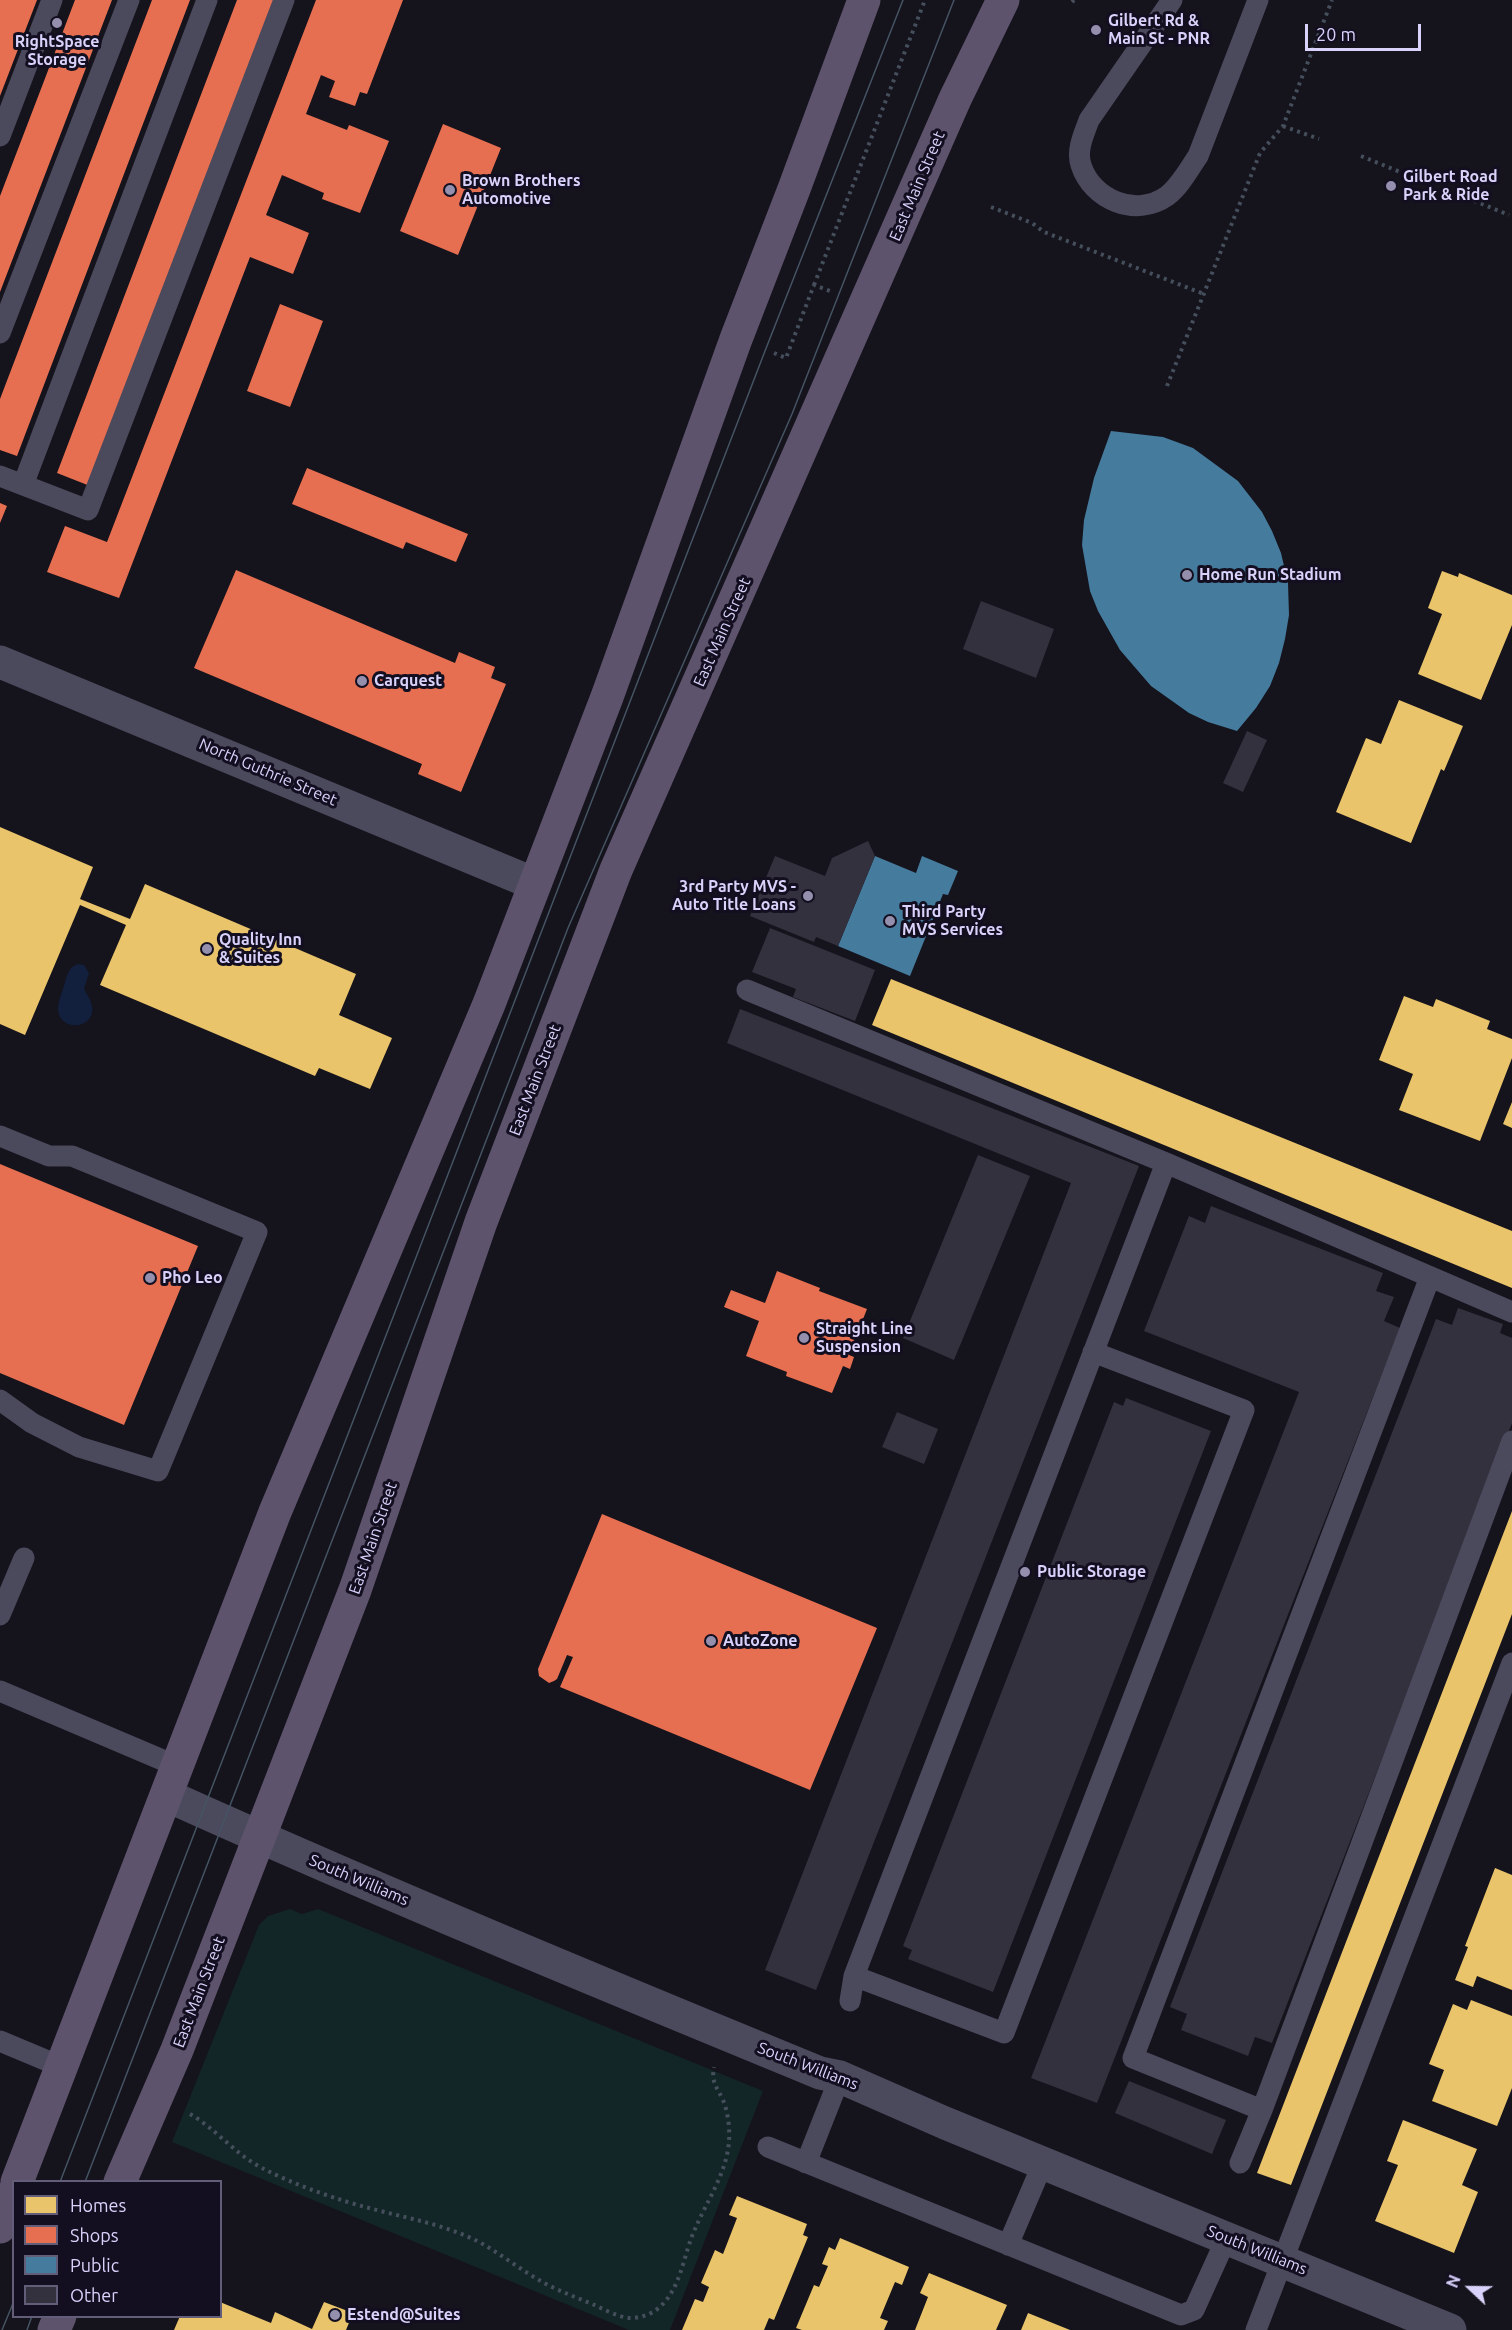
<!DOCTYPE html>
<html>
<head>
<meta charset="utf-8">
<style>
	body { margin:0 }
	#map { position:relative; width:1512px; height:2330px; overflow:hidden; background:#15131c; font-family:Ubuntu,sans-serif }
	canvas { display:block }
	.legend { position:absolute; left:12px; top:2180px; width:210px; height:138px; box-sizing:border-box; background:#130f20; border:2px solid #625d78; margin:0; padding:8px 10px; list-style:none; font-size:18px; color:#d9d2fb }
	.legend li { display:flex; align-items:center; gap:12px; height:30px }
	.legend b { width:30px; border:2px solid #625d78 }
	.north { position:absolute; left:1440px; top:2258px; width:60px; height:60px; -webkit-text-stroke:4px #130f20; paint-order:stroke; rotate:292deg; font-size:16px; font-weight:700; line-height:24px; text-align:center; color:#d9d2fb }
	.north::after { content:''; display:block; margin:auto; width:21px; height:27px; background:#d9d2fb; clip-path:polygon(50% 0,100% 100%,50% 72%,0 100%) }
	.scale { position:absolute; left:1305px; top:24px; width:116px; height:27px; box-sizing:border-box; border:3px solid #d9d2fb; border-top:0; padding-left:8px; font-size:18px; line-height:21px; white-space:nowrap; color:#d9d2fb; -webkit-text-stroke:4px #130f20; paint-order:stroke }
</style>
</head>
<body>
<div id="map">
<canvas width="1512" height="2330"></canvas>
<ul class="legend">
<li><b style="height:16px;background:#e9c46a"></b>Homes</li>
<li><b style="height:16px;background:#e76f51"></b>Shops</li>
<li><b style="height:16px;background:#457b9d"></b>Public</li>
<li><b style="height:16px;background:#33313e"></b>Other</li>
</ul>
<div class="north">N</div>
<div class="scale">20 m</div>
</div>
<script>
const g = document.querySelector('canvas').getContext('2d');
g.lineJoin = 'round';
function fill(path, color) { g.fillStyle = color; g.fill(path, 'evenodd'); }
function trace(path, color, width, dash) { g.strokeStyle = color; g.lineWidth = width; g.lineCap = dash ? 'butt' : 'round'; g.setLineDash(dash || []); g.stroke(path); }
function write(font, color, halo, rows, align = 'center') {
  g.font = font + ' Ubuntu,sans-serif'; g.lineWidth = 6; g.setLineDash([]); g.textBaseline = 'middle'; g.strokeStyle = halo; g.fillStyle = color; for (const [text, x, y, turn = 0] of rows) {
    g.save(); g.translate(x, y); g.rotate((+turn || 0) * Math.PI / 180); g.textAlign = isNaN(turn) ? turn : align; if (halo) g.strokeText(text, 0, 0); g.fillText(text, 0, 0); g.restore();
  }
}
const green = new Path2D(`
	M290 1909 302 1914 318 1909 763 2091 670 2330H629L172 2142 259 1925 268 1916Z`);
const water = new Path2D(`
	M78 964 84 965 89 973 84 989C87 995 91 1000 92 1006 96 1029 59 1033 58 1009 58 1001 62 993 64 986 67 976 68 967 78 964Z`);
const homes = new Path2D(`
	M1442 571 1458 577 1459 573 1512 595V625L1481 700 1418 674 1442 614 1428 608Z
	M1399 700 1463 726 1444 771 1441 769 1411 843 1336 812 1366 738 1381 744Z
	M0 827 93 867 80 899 130 919 145 884 356 974 339 1015 392 1038 370 1089 319 1068 315 1076 100 985 126 925 80 905 25 1035 0 1024Z
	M891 979 1512 1231V1288L872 1025Z
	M1404 996 1433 1007 1436 999 1490 1021 1487 1029 1512 1039V1058L1480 1141 1399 1110 1413 1074 1379 1060Z
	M1512 1102V1128L1503 1124Z
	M1512 1511V1614L1291 2185 1257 2173Z
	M1495 1868 1512 1875V1990L1477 1976 1473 1987 1455 1980 1468 1947 1465 1946Z
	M1471 2000 1512 2016V2088L1497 2126 1432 2101 1444 2070 1429 2064 1453 2004 1467 2010Z
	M1403 2120 1477 2149 1462 2185 1478 2192 1454 2253 1375 2221 1398 2165 1387 2161Z
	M737 2196 807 2224 803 2235 808 2237 774 2320 769 2318 764 2330H682L695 2299 703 2302 709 2287 701 2283 715 2250 723 2254 737 2218 729 2215Z
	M840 2238 909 2267 902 2285 895 2282 880 2318 888 2321 884 2330H802L796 2328 814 2285 819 2287 828 2266 822 2264 829 2247 835 2250Z
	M929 2273 1007 2305 996 2330H915L928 2297 920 2293Z
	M220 2302 271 2323 275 2312 312 2329 324 2302 353 2313 346 2330H174L180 2316H220Z
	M1028 2313 1070 2330H1021Z`);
const shops = new Path2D(`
	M0 0H37L0 96Z
	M75 0H112L0 292V196Z
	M152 0H190L17 456 0 450V399Z
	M237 0H276L90 486 57 473Z
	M316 0H403L367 94 360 92 355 106 329 97 335 81 321 75 306 114 347 130 349 125 389 141 360 213 322 199 324 193 282 175 266 215 309 233 293 274 250 257 119 598 47 572 65 526 107 542Z
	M443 124 501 148 458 255 400 231Z
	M280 304 323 321 290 407 247 391Z
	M307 468 468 534 456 562 406 542 403 549 292 504Z
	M0 503 7 506 0 523Z
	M236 570 455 663 459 652 495 667 491 678 506 684 461 792 418 774 422 764 194 668Z
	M0 1164 198 1246 124 1425 0 1373Z
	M777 1271 820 1288 819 1291 867 1309 849 1355 854 1357 850 1369 843 1366 832 1393 786 1376 787 1372 746 1356 759 1321 724 1307 731 1290 765 1303Z
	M602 1514 877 1628 810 1790 560 1687 573 1657 567 1655 557 1679 554 1681 549 1683 539 1676 538 1669Z`);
const public = new Path2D(`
	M1111 431 1163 437 1193 448 1238 481 1262 512 1272 531 1281 553 1288 583 1289 615 1285 639 1279 663 1270 686 1256 708 1237 731 1208 722 1189 713 1151 686 1120 650 1098 611 1090 591 1082 545 1084 520 1094 478Z
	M875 856 916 873 922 856 958 871 948 895 943 894 910 976 838 946Z`);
const building = new Path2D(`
	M981 601 1054 629 1036 678 963 649Z
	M1247 731 1267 740 1243 792 1223 783Z
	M868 841 875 856 838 946 816 937 814 942 750 916 775 856 825 876 832 858Z
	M770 928 875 970 855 1021 793 997 796 989 752 972Z
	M740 1009 1139 1166 816 1990 765 1970 1071 1183 727 1043Z
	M978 1155 1030 1176 954 1360 903 1338Z
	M1211 1206 1383 1273 1376 1291 1394 1297 1384 1321 1400 1328 1097 2103 1031 2078 1299 1392 1144 1331 1189 1216 1205 1223Z
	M1458 1308 1503 1324 1500 1333 1512 1338V1423L1272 2043 1255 2037 1248 2056 1181 2030 1187 2014 1170 2007 1436 1319 1452 1325Z
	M1126 1398 1211 1431 993 1992 908 1959 912 1950 903 1946 1114 1402 1123 1406Z
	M897 1412 938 1429 924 1464 882 1447Z
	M1129 2081 1226 2120 1212 2154 1115 2113Z`);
const path = new Path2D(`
	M1072 2 1074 0
	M1283 126 1319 139
	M1361 156 1410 176
	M1460 195 1509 215
	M991 207 1032 223 1044 232 1204 294
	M814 285 925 0
	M774 353 786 358 814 285 830 291
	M1167 386 1260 153 1283 126 1332 0
	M190 2114C216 2129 235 2154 262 2168 295 2185 337 2200 373 2209 410 2219 447 2225 481 2243 504 2256 526 2274 550 2286 564 2293 578 2298 592 2304 604 2309 617 2317 630 2318 639 2318 649 2315 656 2310 681 2292 683 2255 695 2229 707 2201 727 2172 729 2141 730 2129 728 2112 723 2100 717 2087 711 2083 714 2067`);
const lane = new Path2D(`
	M1172 0 1089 120C1084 134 1076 150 1081 165 1092 200 1136 218 1167 196 1180 186 1189 169 1198 156L1258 0
	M0 136 52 0
	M0 333 129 0
	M0 476 88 510 284 0
	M23 485 207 0
	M747 990 1166 1163 1512 1312
	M0 1136 49 1156H72L257 1232 158 1471 79 1447 32 1423 0 1400
	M1430 1277 1133 2058 1262 2110 1512 1441
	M1093 1352 1244 1410 1004 2033 854 1976 1166 1163
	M0 1615 24 1558
	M0 1691 179 1767
	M850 2001 854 1976
	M0 2041 62 2067
	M768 2147 1181 2315 1194 2310 1227 2237
	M806 2163 840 2077
	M1240 2163 1262 2110
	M1008 2245 1043 2163
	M1256 2330 1512 1663`);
const street = new Path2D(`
	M0 662 535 884
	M168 1796C383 1893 601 1983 820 2073L840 2077 945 2123 1450 2330`);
const primary = new Path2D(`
	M17 2182 275 1512 489 1004 607 697 736 339 794 189 864 0
	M120 2182 177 2050 355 1590 481 1222 616 870 955 99 1003 0
	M0 2227 14 2192
	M54 2330 60 2316`);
const tram = new Path2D(`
	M60 2182 765 351 903 0
	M85 2182 568 928 792 414 954 0
	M2 2330 14 2301
	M27 2330 32 2316`);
const markers = [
	[57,23,6,"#948fad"],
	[1096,30,6,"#948fad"],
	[1391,186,6,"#948fad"],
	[450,190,6,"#948fad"],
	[1187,575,6,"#948fad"],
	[362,681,6,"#948fad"],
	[808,896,6,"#948fad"],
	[890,921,6,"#948fad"],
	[207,949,6,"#948fad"],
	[150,1278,6,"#948fad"],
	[804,1338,6,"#948fad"],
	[1025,1572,6,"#948fad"],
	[711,1641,6,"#948fad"],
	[335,2315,6,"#948fad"]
];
const poiNames = [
	["Gilbert Rd &",1108,21],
	["Main St - PNR",1108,39],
	["RightSpace",57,42,"center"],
	["Storage",57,60,"center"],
	["Gilbert Road",1403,177],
	["Park & Ride",1403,195],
	["Brown Brothers",462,181],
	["Automotive",462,199],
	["Home Run Stadium",1199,575],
	["Carquest",374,681],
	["3rd Party MVS -",796,887,"right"],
	["Auto Title Loans",796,905,"right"],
	["Third Party",902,912],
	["MVS Services",902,930],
	["Quality Inn",219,940],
	["& Suites",219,958],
	["Pho Leo",162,1278],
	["Straight Line",816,1329],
	["Suspension",816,1347],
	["Public Storage",1037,1572],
	["AutoZone",723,1641],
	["Estend@Suites",347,2315]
];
const streetNames = [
	["East Main Street",917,186,-67],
	["East Main Street",722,632,-66],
	["North Guthrie Street",268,772,23],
	["East Main Street",535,1080,-69],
	["East Main Street",373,1538,-71],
	["South Williams",359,1880,23],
	["East Main Street",199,1992,-69],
	["South Williams",808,2066,21],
	["South Williams",1257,2250,22]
];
fill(green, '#132627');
fill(water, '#12203e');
fill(homes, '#e9c46a');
fill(shops, '#e76f51');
fill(public, '#457b9d');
fill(building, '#33313e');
trace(path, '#454f5c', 4, [3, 4.5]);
trace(lane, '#4b495c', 21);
trace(street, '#4b495c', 33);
trace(primary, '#5e536d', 33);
trace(tram, '#455463', 1.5);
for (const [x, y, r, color] of markers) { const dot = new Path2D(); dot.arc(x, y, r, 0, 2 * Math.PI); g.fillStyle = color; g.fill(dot); trace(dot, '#130f20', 2); }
write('bold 16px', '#d9d2fb', '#130f20', poiNames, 'left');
write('16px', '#d9d2fb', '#130f20', streetNames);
</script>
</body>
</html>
